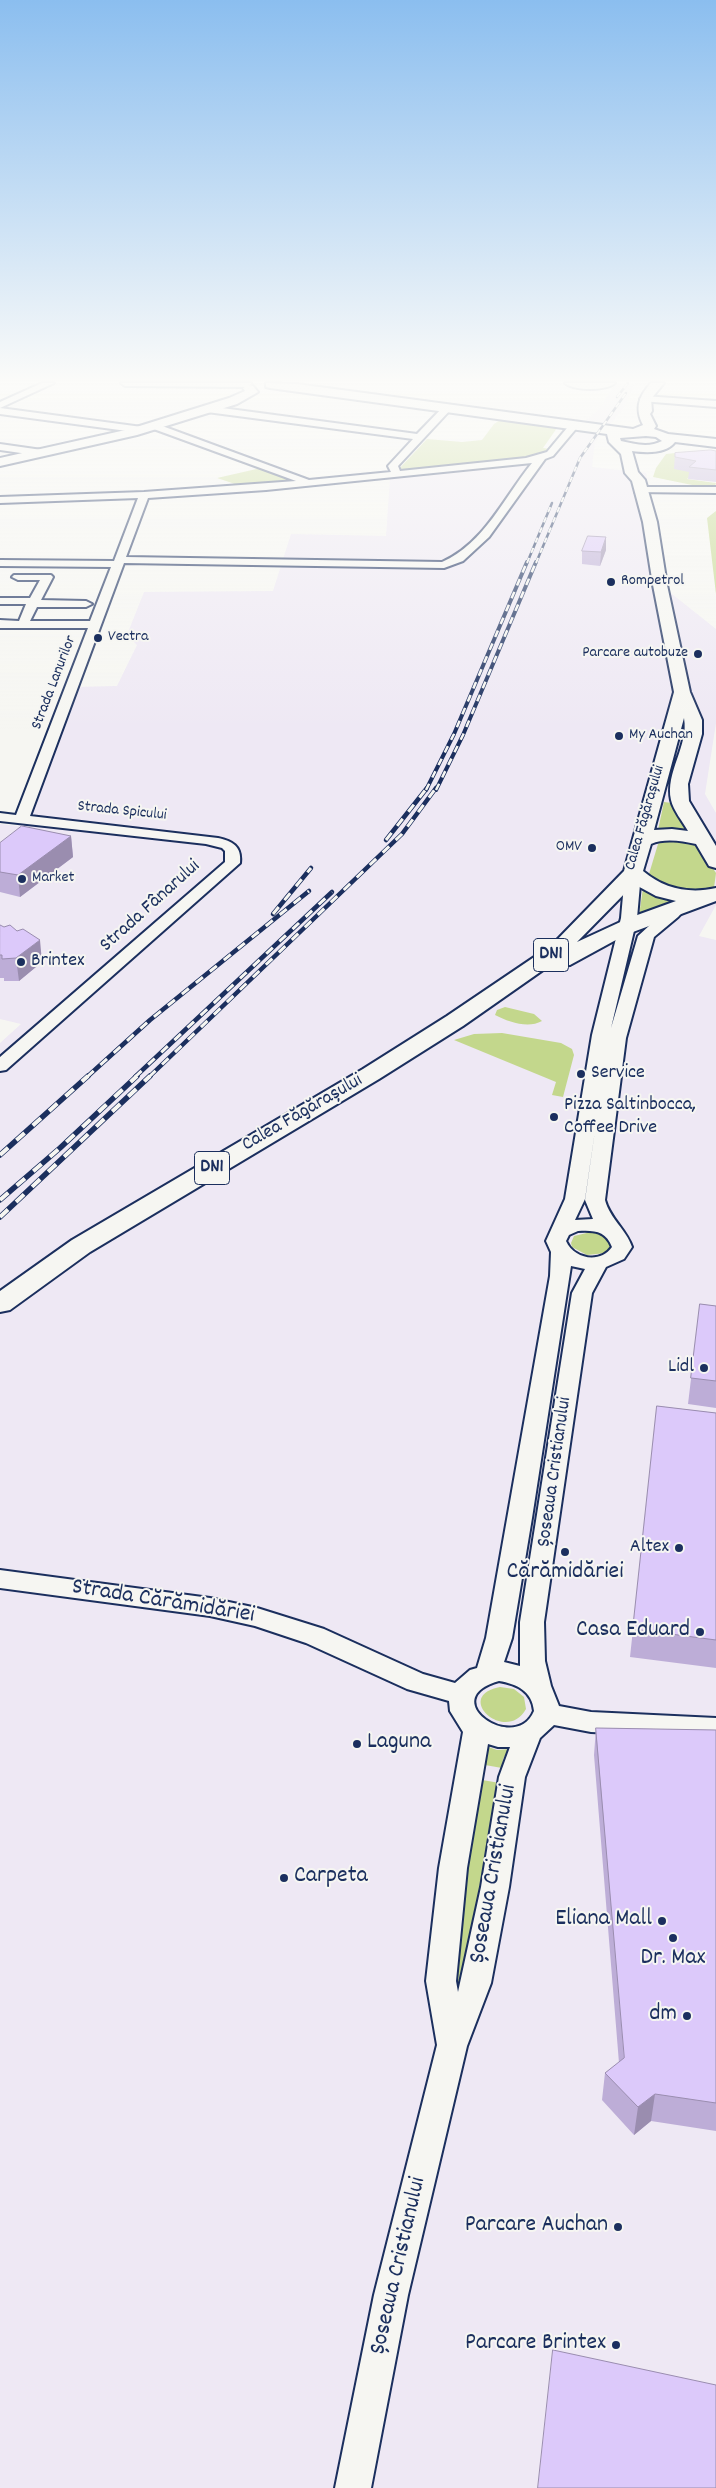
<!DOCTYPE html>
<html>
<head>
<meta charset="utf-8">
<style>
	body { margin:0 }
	canvas { display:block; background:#f6f6f2 }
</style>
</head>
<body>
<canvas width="716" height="2488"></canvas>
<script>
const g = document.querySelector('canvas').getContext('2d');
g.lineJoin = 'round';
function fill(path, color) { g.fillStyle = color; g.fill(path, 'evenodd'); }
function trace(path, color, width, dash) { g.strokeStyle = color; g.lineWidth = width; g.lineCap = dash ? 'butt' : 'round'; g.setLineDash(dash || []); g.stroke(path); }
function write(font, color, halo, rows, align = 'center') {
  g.font = font + ' Dekko,sans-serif'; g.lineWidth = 4; g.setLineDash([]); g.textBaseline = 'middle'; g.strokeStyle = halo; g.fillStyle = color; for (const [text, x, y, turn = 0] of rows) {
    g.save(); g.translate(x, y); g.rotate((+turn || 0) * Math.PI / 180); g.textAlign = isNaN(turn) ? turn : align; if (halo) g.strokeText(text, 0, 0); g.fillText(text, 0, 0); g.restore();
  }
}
const built = new Path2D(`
	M616 383H635L624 408 595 442 592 467 646 473 667 590 716 629V723L705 794 716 813V905L699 936 716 940V2488H0V1043L21 1024 0 1019V824L18 826 74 687 117 686 137 645 127 635 144 592 273 591 291 534 386 536 390 478 538 462 598 410Z`);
const green = new Path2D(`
	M503 418 563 427 557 428 543 448 551 449 535 458 397 471 427 439 462 442 482 440 494 424Z
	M693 451 716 454 687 479 716 483 715 486H697L653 477 656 468 666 454Z
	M261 468 291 480 235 484 217 478Z
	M716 511V594L707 518Z
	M664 802 672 803 691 832 658 830Z
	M668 839 696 843 716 873 714 888C689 895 677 891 652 883L649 874 658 844Z
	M643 888 686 898 639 916Z
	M505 1007 534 1014 542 1021C528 1029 509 1022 495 1015L497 1010Z
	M502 1033 561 1043 572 1049 574 1055 563 1097 552 1095 556 1082 454 1040 474 1034Z
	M591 1232C600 1234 610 1236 611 1246L606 1253 587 1255 572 1247 571 1243 574 1236Z
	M500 1687 514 1689 524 1697 526 1709C506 1745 452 1696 500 1687Z
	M486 1746 497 1750 509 1749 503 1759 502 1768 485 1765 488 1755Z
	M482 1780 500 1783 470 1958 458 2008 456 1939Z`);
const minor = new Path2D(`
	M42 383H54L0 408V402Z
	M121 383H251V384L247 387 125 386Z
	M644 396 716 401V407L641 401 640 399Z
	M445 405 453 407 398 466 400 471 526 458 547 452 572 422 580 424 553 456 545 459 489 537 463 561 444 568 124 563 30 816 218 838C232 841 242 846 240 863L6 1070 0 1071V1057L225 862V851L222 848 206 844 0 821V813L16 815 88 628H0V620L19 621 26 604H0V598H30L40 580H18L12 577 14 575H51L53 577 41 600 86 601 92 604 86 607H37L30 621H90L111 567 0 566V560L114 561 138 498 0 503V497L144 492 296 481 151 428 149 426 154 423 309 480 391 472 388 466 413 439 207 412 202 409 207 406 417 434ZM532 463C504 497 485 543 442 562L126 557 148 498 266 490Z
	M0 408 142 427 147 430 142 433 0 414Z
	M0 444 42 450 47 453 42 456 0 450Z
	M639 487H716V493L635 492V488Z
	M633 868 641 873 637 918 611 1028 638 936 675 902 681 900 689 905 678 917 654 937 626 1038 605 1200C610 1219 626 1229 632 1247L624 1259 606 1267 592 1293 544 1622 545 1661 551 1686 559 1706 591 1712 716 1718V1738L591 1732 554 1725 540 1738 525 1777 509 1887 491 1983 467 2046 408 2295 371 2488H335L374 2295 437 2045 426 1981 439 1868 463 1732 450 1711 449 1701 407 1689 306 1643 255 1626 210 1616 0 1588V1570L210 1598 257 1608 324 1629 423 1674 455 1683 470 1670 477 1668 486 1638 550 1276 551 1252 546 1241 565 1199 592 1035 621 918 625 873ZM596 1124 585 1200 593 1219 575 1220 585 1199ZM578 1231C594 1230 606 1231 612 1247 600 1264 574 1259 566 1241L569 1235ZM571 1266 585 1269 572 1293 520 1622V1666L504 1662 512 1638 532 1518ZM499 1681C517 1684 532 1691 534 1711 516 1755 434 1699 499 1681ZM488 1744 498 1747H510L499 1777 481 1887 458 1992 456 1981 467 1868Z`);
const major = new Path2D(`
	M216 383H230L221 387 217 386Z
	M266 383 297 384 633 429 643 425C635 409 638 397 651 383H664L651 399 652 411 650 414 656 426 654 429 668 434 716 439V447L675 442C666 454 646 453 632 451L638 472 645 480 657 522 667 585 690 692 702 720V734L688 784 689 801 716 846V868L709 866 696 844C681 841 665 838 651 844L643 871C664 889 690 894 716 888V901L625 935 570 965 562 966 553 963 463 1026 379 1079 90 1252 10 1310 0 1312V1291L72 1240 363 1069 447 1016 552 945 624 871 674 692 653 585 643 522 632 481 625 473 621 454 609 442 607 434 270 388 266 387ZM646 436 656 437 662 441C649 448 634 444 621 441L620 438ZM684 718C689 746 665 772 671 800 673 810 683 822 688 831L672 829 654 830ZM634 884 656 896 676 901 629 918 577 942Z
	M565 383H615C606 391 574 391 565 383Z
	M249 385 253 386 258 392 237 404 137 435 0 466V458L130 429 229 398 245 391 243 388Z`);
const railFar3 = new Path2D(`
	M617 397 628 383
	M527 563 552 503
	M536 563 580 458 626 393`);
const railFar2 = new Path2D(`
	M426 790 454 734 527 562
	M436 790 463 735 536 562`);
const railFar1 = new Path2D(`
	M386 840 427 788
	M273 914 311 868
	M87 1077 150 1020 309 891
	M135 1077 332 892
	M149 1077 402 834 436 788`);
const rail = new Path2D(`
	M0 1155 88 1076
	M0 1200 60 1148 137 1076
	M0 1217 150 1076`);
const wall = new Path2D(`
	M716 451V482L688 479 689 472 674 469 675 453Z
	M606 537V550L600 566 582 564V551Z
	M71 836 73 857 20 897 0 892V843Z
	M0 925 42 962 19 981H4V978H0Z
	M700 1304 716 1306V1408L688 1404Z
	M657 1406 716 1413V1668L630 1657Z
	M596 1728 716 1730V2131L651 2121 634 2135 602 2100 605 2073 619 2063 594 1755Z`);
const shadedWall = new Path2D(`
	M606 537V550L600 566 601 552Z
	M71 836 73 857 20 897 18 875Z
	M40 940 42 962 19 981 16 958Z
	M655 2094 651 2121 634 2135 638 2107Z`);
const building = new Path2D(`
	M711 450 716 451V470L689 467 696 461 675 457V453Z
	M588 536 606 537 601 552 582 551Z
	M22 826 71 836 18 875 0 872V843Z
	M0 925 4 927 10 925 17 931 23 929 40 940 16 958 2 959V955H0Z
	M700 1304 716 1306V1381L691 1378Z
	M657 1406 716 1413V1640L633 1629Z
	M596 1728 716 1730V2103L655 2094 638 2107 605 2073 624 2058Z
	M553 2350 716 2385V2488H538Z`);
const markers = [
	[611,582,5,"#1b2f5e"],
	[98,638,5,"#1b2f5e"],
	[698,654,5,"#1b2f5e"],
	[619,736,5,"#1b2f5e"],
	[592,848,5,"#1b2f5e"],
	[22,879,5,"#1b2f5e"],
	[21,962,5,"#1b2f5e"],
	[581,1074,5,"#1b2f5e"],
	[554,1117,5,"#1b2f5e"],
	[704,1368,5,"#1b2f5e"],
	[679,1548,5,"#1b2f5e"],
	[565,1552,5,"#1b2f5e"],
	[700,1632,5,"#1b2f5e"],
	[357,1744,5,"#1b2f5e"],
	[284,1878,5,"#1b2f5e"],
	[662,1921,5,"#1b2f5e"],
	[673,1938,5,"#1b2f5e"],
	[687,2016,5,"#1b2f5e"],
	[618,2227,5,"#1b2f5e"],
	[616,2345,5,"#1b2f5e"]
];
const farPoinames = [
	["Rompetrol",621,582],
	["Vectra",108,638],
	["Parcare autobuze",688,654,"right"],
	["My Auchan",629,736],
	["OMV",582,848,"right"],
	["Market",32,879]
];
const farStreetnames = [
	["Strada Lanurilor",55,683,-69],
	["Strada Spicului",122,812,6],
	["Calea Făgărașului",646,818,-74]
];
const shields = [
	[551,955,35],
	[212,1168,35]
];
const shieldNames = [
	["DN1",551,955],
	["DN1",212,1168]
];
const streetNames = [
	["Strada Fânarului",151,907,-42],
	["Calea Făgărașului",303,1114,-30],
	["Șoseaua Cristianului",556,1472,-82]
];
const poiNames = [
	["Brintex",31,962],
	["Service",591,1074],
	["Pizza Saltinbocca,",564,1106],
	["Coffee Drive",564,1129],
	["Lidl",694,1368,"right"],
	["Altex",669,1548,"right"]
];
const nearPoinames = [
	["Cărămidăriei",565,1574,"center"],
	["Casa Eduard",690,1632],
	["Laguna",367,1744,"left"],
	["Carpeta",294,1878,"left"],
	["Eliana Mall",652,1921],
	["Dr. Max",673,1960,"center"],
	["dm",677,2016],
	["Parcare Auchan",608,2227],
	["Parcare Brintex",606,2345]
];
const nearStreetnames = [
	["Strada Cărămidăriei",163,1603,9],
	["Șoseaua Cristianului",495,1874,-80],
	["Șoseaua Cristianului",400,2266,-77]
];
fill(built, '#eee8f4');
fill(green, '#c3d78c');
trace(minor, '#1b2f5e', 4);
trace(major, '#1b2f5e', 4);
fill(minor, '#f6f6f2');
fill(major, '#f6f6f2');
trace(railFar3, '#1b2f5e', 2.5);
trace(railFar2, '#1b2f5e', 4);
trace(railFar1, '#1b2f5e', 4.5);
trace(rail, '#1b2f5e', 5.5);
trace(railFar3, '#f6f6f2', 2, [5.5]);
trace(railFar2, '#f6f6f2', 2.5, [7]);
trace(railFar1, '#f6f6f2', 3, [9]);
trace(rail, '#f6f6f2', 4, [11]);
fill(wall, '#bdadd7');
fill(shadedWall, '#9a8daf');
fill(building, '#dcc9fa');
trace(building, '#9a8daf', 1);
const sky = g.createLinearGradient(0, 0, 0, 731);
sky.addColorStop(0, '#8bbeef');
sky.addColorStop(0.52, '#fbfbf9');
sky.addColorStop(1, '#fbfbf900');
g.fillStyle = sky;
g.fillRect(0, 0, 716, 731);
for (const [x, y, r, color] of markers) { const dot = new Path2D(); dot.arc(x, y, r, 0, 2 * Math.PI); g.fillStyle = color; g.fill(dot); trace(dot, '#f6f6f2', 2); }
write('16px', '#1b2f5e', '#f6f6f2', farPoinames, 'left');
write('16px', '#1b2f5e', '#f6f6f2', farStreetnames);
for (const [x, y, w] of shields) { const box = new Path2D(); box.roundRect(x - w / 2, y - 16.5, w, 33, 4); g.fillStyle = '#f6f6f2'; g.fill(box); trace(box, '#1b2f5e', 1); }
write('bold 19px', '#1b2f5e', null, shieldNames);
write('20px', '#1b2f5e', '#f6f6f2', streetNames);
write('20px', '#1b2f5e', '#f6f6f2', poiNames, 'left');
write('24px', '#1b2f5e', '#f6f6f2', nearPoinames, 'right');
write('24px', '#1b2f5e', '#f6f6f2', nearStreetnames);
</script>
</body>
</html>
